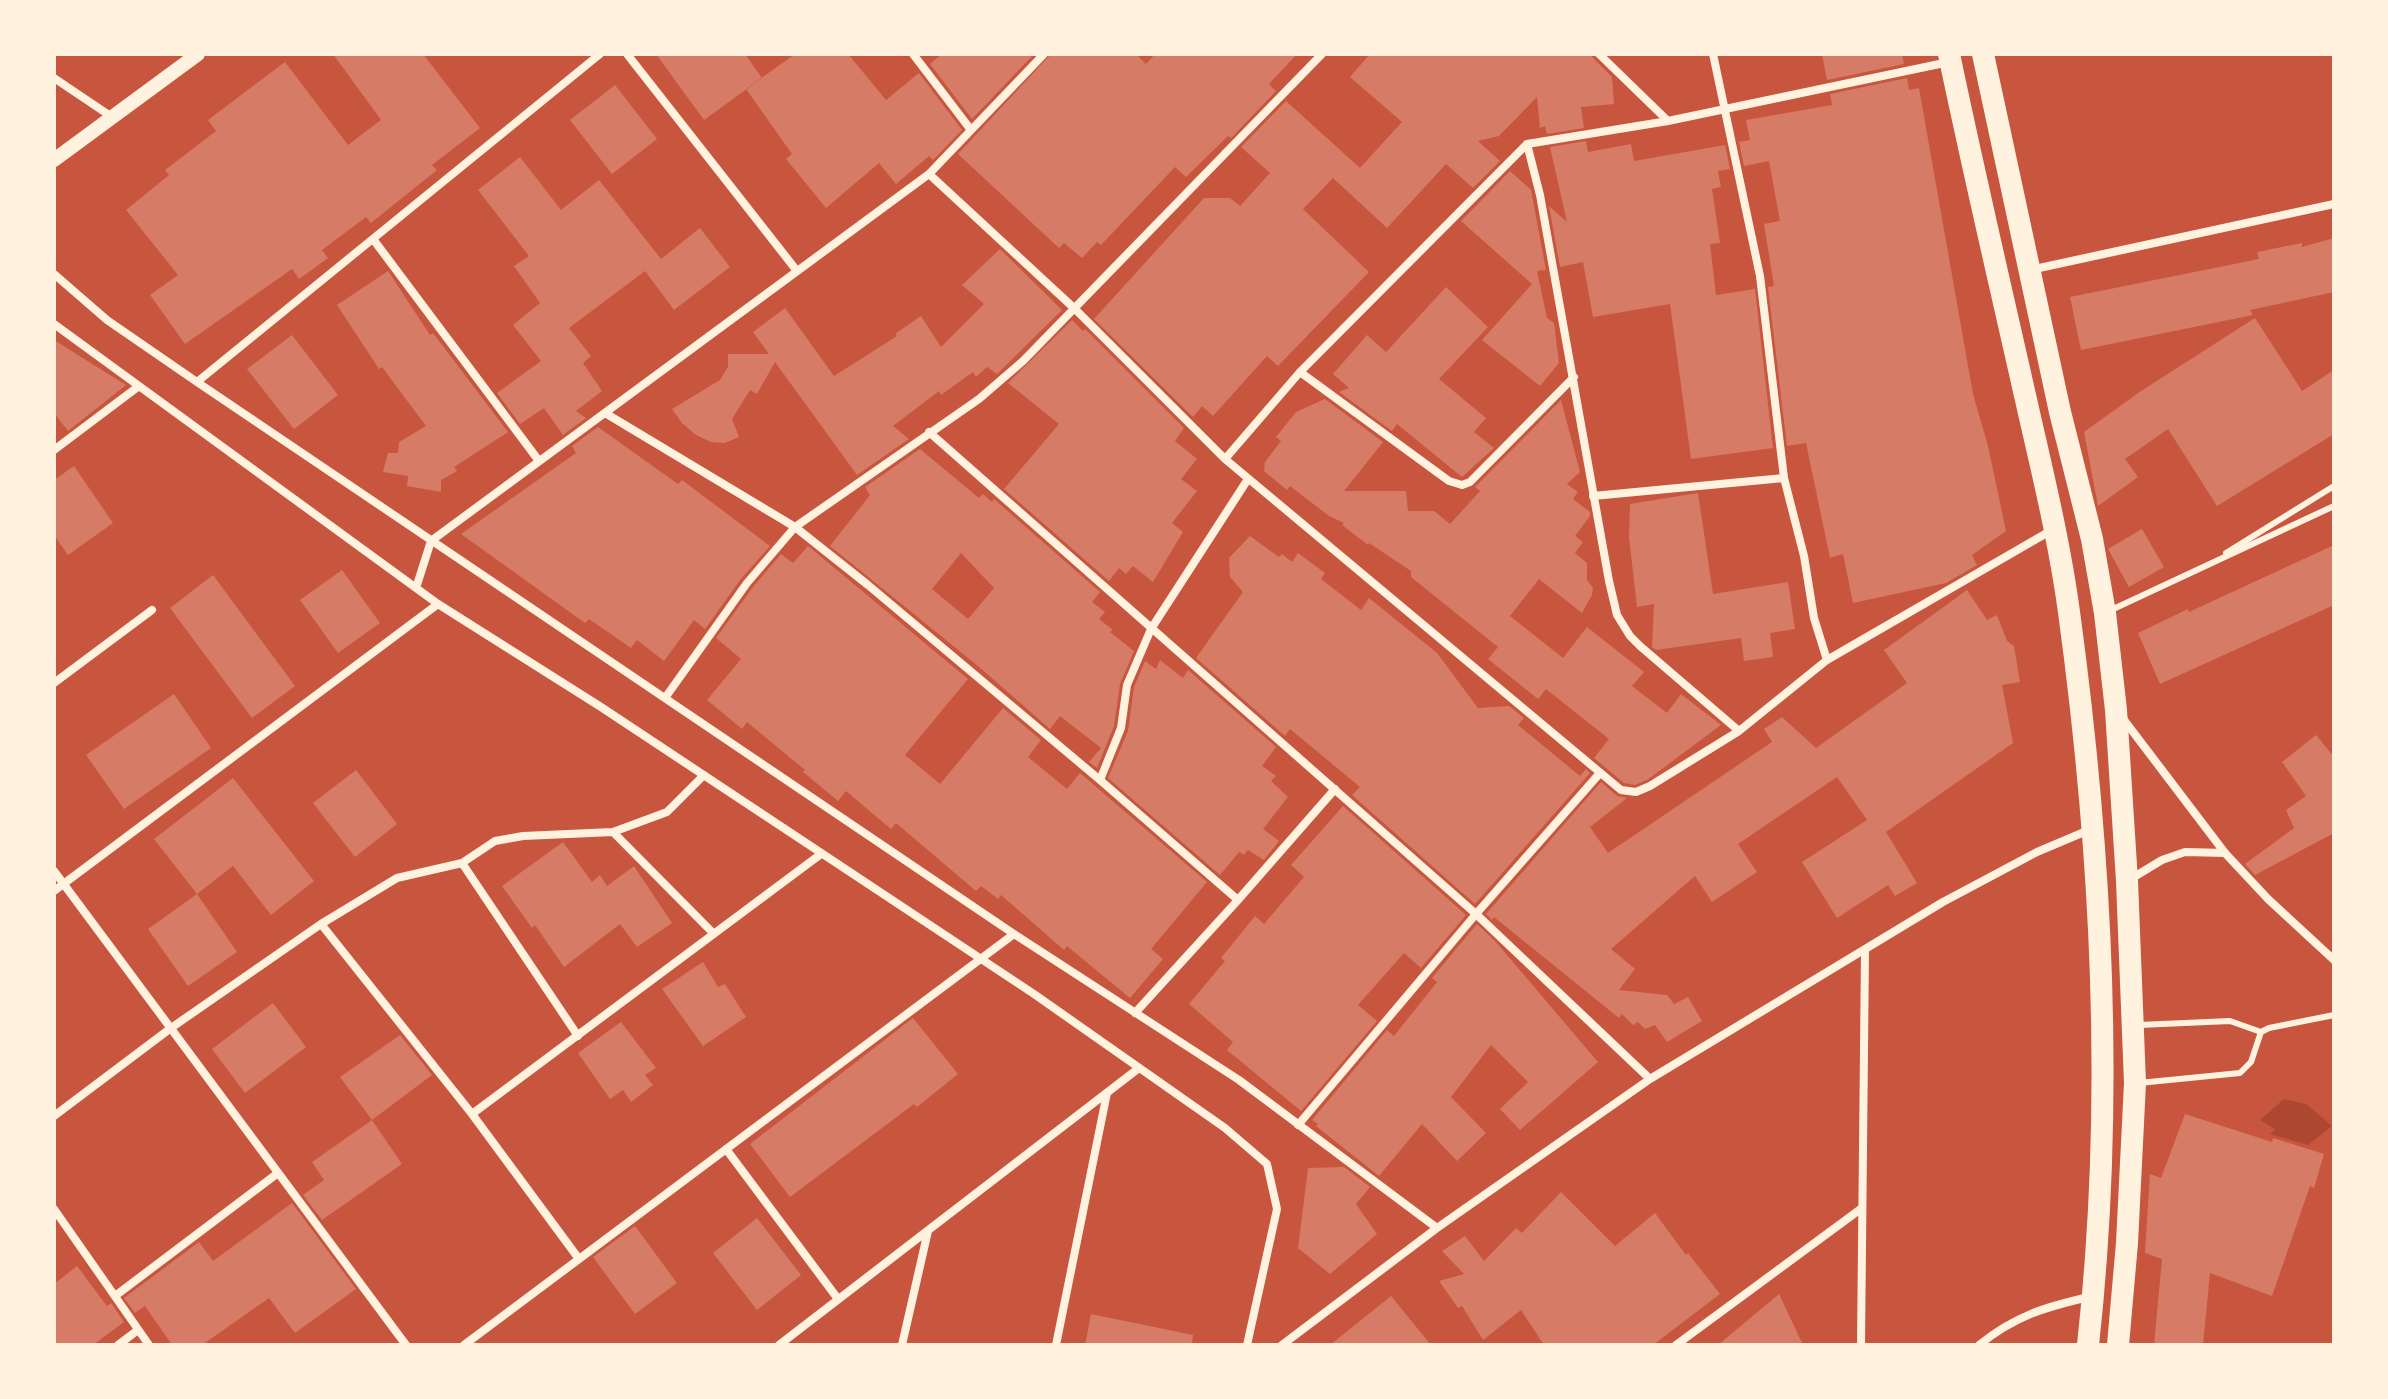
<!DOCTYPE html>
<html>
<head>
<meta charset="utf-8">
<style>
	body { margin:0 }
	#map { position:relative; width:2388px; height:1399px; overflow:hidden; background:#c8553d; font-family:Montserrat,sans-serif }
	canvas { display:block }
	.frame { position:absolute; inset:0; border:56px solid #fff3e0; pointer-events:none }
</style>
</head>
<body>
<div id="map">
<canvas width="2388" height="1399"></canvas>
<div class="frame"></div>
</div>
<script>
const g = document.querySelector('canvas').getContext('2d');
g.lineJoin = 'round';
function fill(path, color) { g.fillStyle = color; g.fill(path, 'evenodd'); }
function trace(path, color, width, dash) { g.strokeStyle = color; g.lineWidth = width; g.lineCap = dash ? 'butt' : 'round'; g.setLineDash(dash || []); g.stroke(path); }
const green = new Path2D(`
	M2284 1099 2306 1104 2332 1126 2308 1145 2270 1134 2275 1129 2260 1120Z`);
const building = new Path2D(`
	M333 54H423L480 128 432 165 437 170 371 223 366 217 322 250 328 258 299 279 292 269 185 344 150 295 178 275 126 210 169 175 165 170 216 131 208 120 285 62 348 145 381 120Z
	M656 54H745L762 78 704 120Z
	M795 54H848L886 100 919 73 962 130 933 160 929 156 896 184 879 163 826 208 786 159 792 154 746 89Z
	M942 54H1034L972 119 930 64Z
	M1051 54H1136L1146 64 1155 54H1297L1269 84 1276 91 1231 138 1228 136 1186 177 1175 167 1101 245 1097 242 1082 258 1064 243 1059 248 958 154Z
	M1370 54H1589L1612 77 1614 104 1581 107 1584 128 1547 134 1545 126 1540 128 1537 97 1499 136 1478 141 1500 161 1473 188 1446 164 1387 228 1333 178 1303 209 1369 272 1278 366 1267 356 1213 416 1202 406 1193 417 1094 319 1204 198H1230L1240 206 1270 173 1241 147 1286 101 1360 168 1402 122 1350 77Z
	M1822 54H1902L1904 64 1827 80Z
	M1907 78 1909 90 1919 88 1973 394 1988 446 2006 531 1972 555 1977 565 1946 583 1853 603 1843 554 1830 558 1806 443 1787 446 1768 287 1774 286 1764 224 1780 221 1769 161 1744 166 1739 142 1750 140 1746 120 1832 105 1830 94Z
	M615 85 657 139 612 174 570 120Z
	M1586 141 1588 152 1631 144 1634 161 1725 145 1730 169 1718 171 1721 187 1712 189 1720 243 1710 244 1716 295 1755 289 1773 448 1691 459 1670 304 1593 317 1583 262 1560 267 1549 206 1567 222 1550 147Z
	M520 157 561 210 599 180 661 259 700 228 730 267 674 310 645 271 569 328 591 356 583 363 602 391 576 411 586 418 563 435 544 408 520 424 497 393 541 361 513 325 540 303 514 266 529 256 478 190Z
	M1510 171 1531 190 1546 270 1537 271 1547 318 1554 323 1559 363 1540 386 1482 340 1532 284 1461 221Z
	M2334 238V292L2250 310 2253 315 2081 350 2070 297 2259 259 2257 252 2302 243V247Z
	M1000 249 1062 310 997 374 987 367 976 377 973 372 941 395 939 391 893 426 909 439 857 475 775 362 757 394 750 390 732 419 739 437 725 443 711 442 696 435 682 423 672 409 720 380 728 367V354H769L753 332 785 308 834 376 897 336 895 334 921 316 941 347 984 304 962 285Z
	M388 271 430 335 433 333 508 432 454 467 457 471 441 480V492L407 486 408 476 383 472 388 453H398L399 442 426 426 382 367 379 369 337 305Z
	M1446 287 1488 327 1439 379 1486 418 1474 432 1494 448 1462 477 1397 424 1392 431 1339 392 1349 388 1333 374 1367 335 1386 352Z
	M2255 318 2302 391 2334 370V434L2217 506 2168 429 2125 459 2138 477 2098 506 2084 432 2141 391Z
	M1072 320 1083 331 1085 329 1184 428 1175 441 1197 459 1181 479 1197 491 1172 523 1183 532 1153 582 1133 566 1126 574 1119 568 1109 581 1004 489 1059 424 1008 383Z
	M292 335 338 395 294 429 247 369Z
	M54 340 126 385 68 431 54 413Z
	M1325 399 1383 442 1344 491H1406L1408 511H1434L1450 524 1480 491 1475 487 1561 400 1580 472 1567 484 1578 492 1573 499 1590 512V516L1575 536 1583 542 1575 553 1587 563V580L1593 588 1592 595 1582 613 1539 579 1510 616 1563 658 1587 627 1644 672 1632 686 1667 713 1681 694 1721 725 1647 780 1635 785 1624 783 1594 758 1609 739 1546 689 1538 699 1488 659 1498 647 1411 577V571L1369 543 1368 545 1342 525 1344 523 1329 516 1290 486 1287 490 1264 471 1265 462 1281 441 1276 437 1296 412Z
	M598 427 678 484 682 480 770 546 741 579 705 629 694 620 664 661 637 640 631 648 589 619 585 623 461 534 576 453 572 446Z
	M920 449 979 498 983 494 992 502 994 499 1100 592 1092 602 1105 612 1099 619 1113 630 1110 632 1134 651 1120 684 1114 726 1097 768 1089 762 1101 748 1060 716 1050 729 978 666 830 546 870 495 865 487ZM961 553 994 588 968 619 932 589Z
	M74 466 113 523 68 555 54 535V480Z
	M1698 493 1713 594 1788 582 1795 629 1770 633 1773 657 1744 661 1741 638 1656 650 1652 647 1654 604 1637 607 1629 537 1630 504Z
	M2142 529 2164 567 2129 587 2108 549Z
	M1250 536 1279 557 1282 554 1292 562 1298 553 1325 573 1321 579 1361 610 1369 598 1437 653 1478 708 1509 706 1524 718 1518 725 1580 776 1586 769 1590 773 1475 904 1352 795 1360 787 1290 729 1285 736 1196 658 1243 592 1230 577 1229 558Z
	M2334 545V605L2160 684 2138 633 2188 609 2189 612Z
	M808 546 968 679 905 755 940 784 1003 708 1041 740 1028 757 1067 789 1080 773 1207 882 1151 949 1163 959 1130 998 1067 946 1064 950 1001 895 998 899 981 886 976 891 896 823 891 829 846 791 838 801 803 772 805 770 747 722 742 729 707 700 741 659 716 638 753 587 781 554 793 563Z
	M342 570 380 623 338 653 300 600Z
	M213 575 295 686 252 718 170 608Z
	M1967 590 1987 620 1997 615 2007 641 2014 646 2020 682 2002 685 2013 743 1886 832 1917 883 1895 896 1888 885 1837 918 1802 862 1867 820 1837 777 1738 844 1757 872 1712 902 1695 876 1611 949 1635 969 1619 990 1667 995 1674 1004 1688 997 1702 1021 1667 1042 1655 1025 1645 1029 1638 1022 1633 1025 1622 1014 1619 1018 1494 917 1492 920 1486 914 1601 782 1617 796 1627 798 1590 827 1608 853 1772 742 1764 729 1782 717 1816 748 1907 683 1884 650Z
	M1160 660 1183 678 1188 670 1276 747 1262 766 1276 776 1271 781 1288 797 1263 829 1279 841 1264 860 1248 850 1244 855 1239 852 1220 875 1108 778 1128 731 1134 687 1145 661 1156 669Z
	M174 694 211 748 124 809 86 755Z
	M2316 735 2334 757V833L2255 875 2245 864 2294 828 2286 810 2306 796 2282 762Z
	M356 770 397 824 355 857 313 803Z
	M233 778 314 881 271 915 233 866 197 894 154 839Z
	M1343 806 1466 915 1421 968 1404 953 1358 1005 1377 1021 1301 1111 1227 1050 1233 1042 1189 1004 1225 961 1221 958 1255 916 1264 924 1304 877 1291 865Z
	M563 842 592 882 600 875 607 886 634 866 672 923 637 947 620 924 564 967 535 925 532 928 502 886Z
	M197 894 237 952 188 986 148 929Z
	M1477 924 1495 941 1598 1062 1520 1130 1500 1109 1528 1082 1491 1045 1451 1097 1486 1133 1457 1161 1422 1124 1379 1176 1316 1126 1318 1124 1312 1120 1387 1030 1394 1036 1437 982 1432 978Z
	M703 962 718 987 725 984 746 1017 703 1046 662 989Z
	M273 1003 306 1047 245 1093 212 1049Z
	M913 1018 958 1074 917 1107 914 1104 790 1197 750 1144Z
	M621 1022 656 1068 645 1075 653 1085 631 1102 623 1090 610 1099 578 1053Z
	M400 1035 432 1075 372 1120 340 1077Z
	M2185 1114 2272 1142 2273 1138 2324 1154 2314 1188 2310 1186 2272 1296 2210 1273 2203 1345H2154L2162 1259 2145 1253 2150 1174 2161 1178Z
	M372 1120 402 1164 322 1220 303 1195 324 1180 312 1162Z
	M1344 1167 1370 1187 1356 1204 1377 1234 1330 1274 1298 1248 1308 1168Z
	M1561 1192 1615 1246 1655 1213 1686 1255 1688 1253 1720 1294 1653 1345H1544L1521 1310 1483 1340 1462 1306 1458 1308 1439 1281 1464 1274 1442 1251 1465 1236 1484 1261 1516 1228 1522 1233Z
	M292 1203 356 1289 295 1333 269 1298 202 1345H172L145 1306 135 1313 124 1298 199 1242 213 1261Z
	M757 1218 801 1275 757 1310 713 1253Z
	M635 1226 677 1283 635 1314 593 1257Z
	M77 1266 107 1306 111 1303 124 1322 93 1345H54V1284Z
	M1779 1294 1803 1345H1718Z
	M1391 1296 1431 1345H1330Z
	M1091 1314 1193 1335 1192 1345H1085Z`);
const service = new Path2D(`
	M2226 553 2334 486
	M2109 611 2334 506
	M2139 1025 2230 1021 2261 1032
	M2139 1083 2240 1073 2251 1062 2261 1032 2269 1028 2334 1015`);
const minor = new Path2D(`
	M627 54 797 271
	M913 54 971 130
	M1599 54 1668 121
	M1713 54 1760 276 1784 478 1804 556 1814 618 1827 660
	M54 78 112 117
	M1527 144 1540 195 1609 581 1617 615 1630 636 1640 646 1739 731
	M929 174 1075 309 1225 459 1621 790 1636 792 1650 786 1739 731 1827 660 2052 530
	M373 239 539 461
	M2030 270 2334 204
	M54 274 107 320 197 382 1014 934 1239 1080 1437 1228
	M54 324 438 604 601 707 1034 994 1225 1128 1267 1164 1277 1209 1247 1345
	M1300 372 1449 481 1462 485 1470 482 1574 377
	M197 382 600 54
	M605 413 795 527 868 585 1100 780 1238 900
	M929 432 1476 914 1650 1079
	M54 450 139 386
	M1225 459 1300 372 1527 144 1668 121 1949 62
	M1593 496 1784 478
	M416 588 431 541 929 174 1044 54
	M54 683 152 610
	M665 698 747 583 795 527 979 399 1023 361 1322 54
	M2124 720 2225 853 2268 899 2334 960
	M1100 780 1121 728 1127 685 1151 629 1248 479
	M613 832 714 934
	M462 863 578 1036
	M54 871 406 1345
	M2129 880 2162 860 2185 852 2225 853
	M54 891 438 604
	M321 924 472 1114 579 1259
	M1135 1013 1238 900 1335 789
	M472 1114 821 854
	M54 1116 171 1028 321 924 397 878 462 863 495 841 523 836 613 832 667 812 704 775
	M1298 1125 1476 914 1600 773
	M726 1149 838 1299
	M54 1209 149 1345
	M115 1296 278 1173
	M118 1345 138 1330
	M464 1345 1014 934
	M779 1345 1139 1068
	M902 1345 928 1231
	M1056 1345 1107 1093
	M1282 1345 1437 1228 1650 1079 1943 902 2037 852 2089 830
	M1676 1345 1862 1208
	M1861 1345 1865 951
	M1979 1345C2015 1316 2045 1307 2089 1297`);
const tertiary = new Path2D(`
	M54 160 198 54`);
const trunk = new Path2D(`
	M1949 54C1974 174 2002 293 2029 413 2044 479 2060 545 2069 612 2102 855 2115 1101 2088 1345
	M1983 54 2060 412 2092 539 2105 613 2116 710 2127 881 2135 1083 2127 1243 2118 1345`);
fill(green, '#ae4732');
fill(building, '#d67c66');
trace(service, '#fff3e0', 6);
trace(minor, '#fff3e0', 8);
trace(tertiary, '#fff3e0', 14);
trace(trunk, '#fff3e0', 22);
</script>
</body>
</html>
